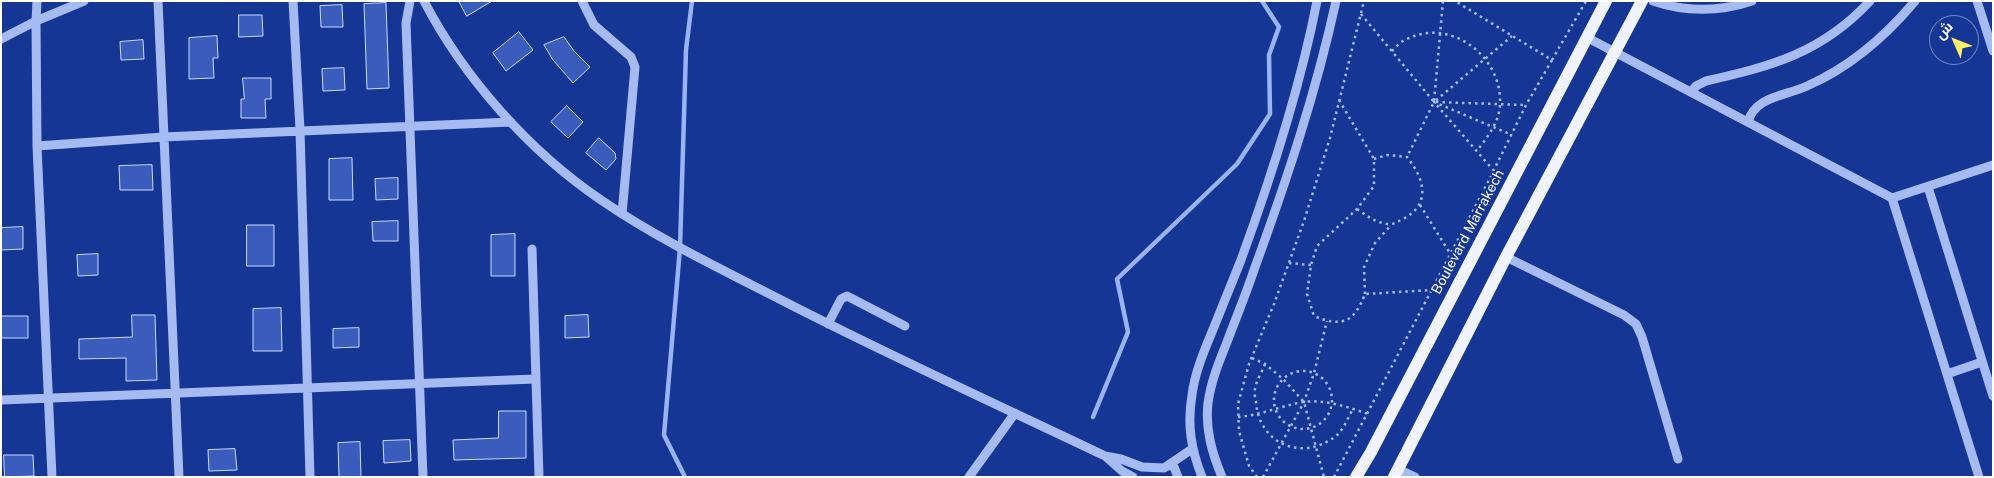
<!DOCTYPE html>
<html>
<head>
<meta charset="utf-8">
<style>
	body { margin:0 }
	#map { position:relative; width:1994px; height:478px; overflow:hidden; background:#153695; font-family:"Public Sans",Cairo,sans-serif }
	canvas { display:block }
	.frame { position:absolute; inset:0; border:2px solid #fff; pointer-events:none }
	.north { position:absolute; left:1929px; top:15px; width:50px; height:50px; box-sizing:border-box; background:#153695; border:1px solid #7386bf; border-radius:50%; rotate:314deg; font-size:14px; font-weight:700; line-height:20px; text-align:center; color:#fff }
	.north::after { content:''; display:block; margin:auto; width:18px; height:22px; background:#ffee67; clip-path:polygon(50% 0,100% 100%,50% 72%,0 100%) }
</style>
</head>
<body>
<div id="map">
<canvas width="1994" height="478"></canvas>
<div class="frame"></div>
<div class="north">ش</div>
</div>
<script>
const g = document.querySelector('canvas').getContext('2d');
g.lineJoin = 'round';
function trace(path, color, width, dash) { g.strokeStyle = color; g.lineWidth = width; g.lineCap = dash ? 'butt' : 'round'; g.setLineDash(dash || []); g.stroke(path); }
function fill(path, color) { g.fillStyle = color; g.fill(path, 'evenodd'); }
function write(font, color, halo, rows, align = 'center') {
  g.font = font + ' "Public Sans",sans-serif'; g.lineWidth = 4.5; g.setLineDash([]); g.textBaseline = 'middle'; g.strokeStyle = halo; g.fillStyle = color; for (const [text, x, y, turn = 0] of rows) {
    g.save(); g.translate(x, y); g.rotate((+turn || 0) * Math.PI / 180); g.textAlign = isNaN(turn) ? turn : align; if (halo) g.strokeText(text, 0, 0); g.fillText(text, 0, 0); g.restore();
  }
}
const stream = new Path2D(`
	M1093 417 1128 332 1117 279 1237 164 1270 114 1269 55 1279 27 1262 1
	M685 477 664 435 680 248 686 50 692 1`);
const building = new Path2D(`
	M459 1H492L467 16Z
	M386 3 389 88 367 89 364 4Z
	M342 5 343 27H321L320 6Z
	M239 15H262L263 36 239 37Z
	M519 32 533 50 506 71 493 53Z
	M217 36 218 58H213L214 78 189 79V38Z
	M564 37 574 51 590 67 573 83 553 60 544 45Z
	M143 40 144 59 121 60 120 42Z
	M344 68 345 90 323 91 322 69Z
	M243 78H271V99H265L266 118H241V99H244Z
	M567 106 583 122 568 138 551 122Z
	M599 138 615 153 616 159 606 170 586 153Z
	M352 158 353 200H329V159Z
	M152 165 153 190H120L119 166Z
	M398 178V199L376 200 375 179Z
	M398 221V241H373L372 222Z
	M247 225H274V266H247Z
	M23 227V249L1 250V228Z
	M515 234V276H491V235Z
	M98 254V275L78 276 77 255Z
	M281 308 282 351H253V309Z
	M132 315H155L157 380 126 381V358L79 359V339L132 337Z
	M588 315 589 337 565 338V316Z
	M1 316H28V338H1Z
	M359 328V347L333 348V329Z
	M499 411H526V458L454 460 453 440 498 438Z
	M410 440 411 461 384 463 383 441Z
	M360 442 361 477H339L338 443Z
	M235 449 237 470 209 471 208 450Z
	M4 455H33L34 476 5 477Z`);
const path = new Path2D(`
	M1443 1 1434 102 1512 36
	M1361 14 1434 102 1407 157
	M1392 51C1396 47 1401 41 1407 39 1451 17 1502 57 1500 103 1500 122 1487 137 1477 151
	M1552 60 1586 1
	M1339 100 1374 159V186L1357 209 1317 246 1311 265 1307 294 1314 316C1343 328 1354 322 1365 294L1432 290
	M1436 102 1525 105
	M1494 171 1434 102 1512 135
	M1420 205 1451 255
	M1357 209C1367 216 1376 223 1388 224 1394 225 1398 221 1403 219 1432 204 1424 178 1407 157L1387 155 1374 159
	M1289 263 1311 265
	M1365 294 1364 267 1375 243 1391 225
	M1252 358 1265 364 1283 379 1304 402 1324 477
	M1265 364C1262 372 1256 381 1255 389 1254 393 1255 398 1256 401 1258 444 1303 463 1337 435 1344 429 1348 417 1353 409
	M1274 400a29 29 0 1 1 58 0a29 29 0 1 1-58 0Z
	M1238 417C1261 415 1281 406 1303 402 1324 399 1348 407 1368 414
	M1257 477 1249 466 1239 431 1238 404 1249 364 1274 304 1304 221 1330 138 1364 1
	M1263 477 1304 402 1314 373 1327 321
	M1334 477 1488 182 1526 105 1552 60 1455 1`);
const minor = new Path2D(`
	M37 1 36 21 37 146 52 477
	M158 1 179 477
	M293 1 300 130 310 477
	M410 1 406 23 423 477
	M424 1C464 78 529 151 601 200 661 241 727 272 791 305 895 358 1000 406 1105 456L1121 459 1142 467 1164 468 1192 449
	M582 1 594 25 631 57 635 67 622 214
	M1653 1C1684 12 1720 12 1752 1
	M1977 1 1993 51
	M1588 38 1892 198 1993 165
	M1 39 36 21 84 1
	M1691 92 1696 86 1706 81C1772 66 1822 53 1870 1
	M1748 122C1755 96 1786 96 1807 86 1850 67 1885 37 1915 1
	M37 146 163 137 511 122
	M1928 187 1993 396
	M1892 198 1979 477
	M532 249 539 477
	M1506 257 1624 315 1636 324 1642 337 1678 459
	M828 324 841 299 847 296 905 326
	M1947 374 1982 362
	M1 400 535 379
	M1105 456 1122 471 1133 477
	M1170 466 1174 467 1178 477
	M1398 469 1415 477
	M969 477 1015 413
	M1202 477C1191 449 1187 425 1192 395 1195 371 1205 349 1214 327 1223 305 1232 282 1241 260 1272 175 1300 89 1317 1
	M1222 477C1212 453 1205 429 1208 403 1211 381 1219 362 1227 342 1236 318 1246 294 1254 270 1286 182 1316 93 1336 1`);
const major = new Path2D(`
	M1356 477 1371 452 1606 1
	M1394 477 1506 257 1642 1`);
const streetNames = [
	["Boulevard Marrakech",1468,232,-62]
];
trace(stream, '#99b3f4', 4.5);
fill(building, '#3a5cbc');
trace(building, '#cedafc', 1);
trace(path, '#a6bbf2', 2.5, [2.5, 4]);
trace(minor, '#a6bbf2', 9);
trace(major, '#f1f4ff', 12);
write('14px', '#fff', '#153695', streetNames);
</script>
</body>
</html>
